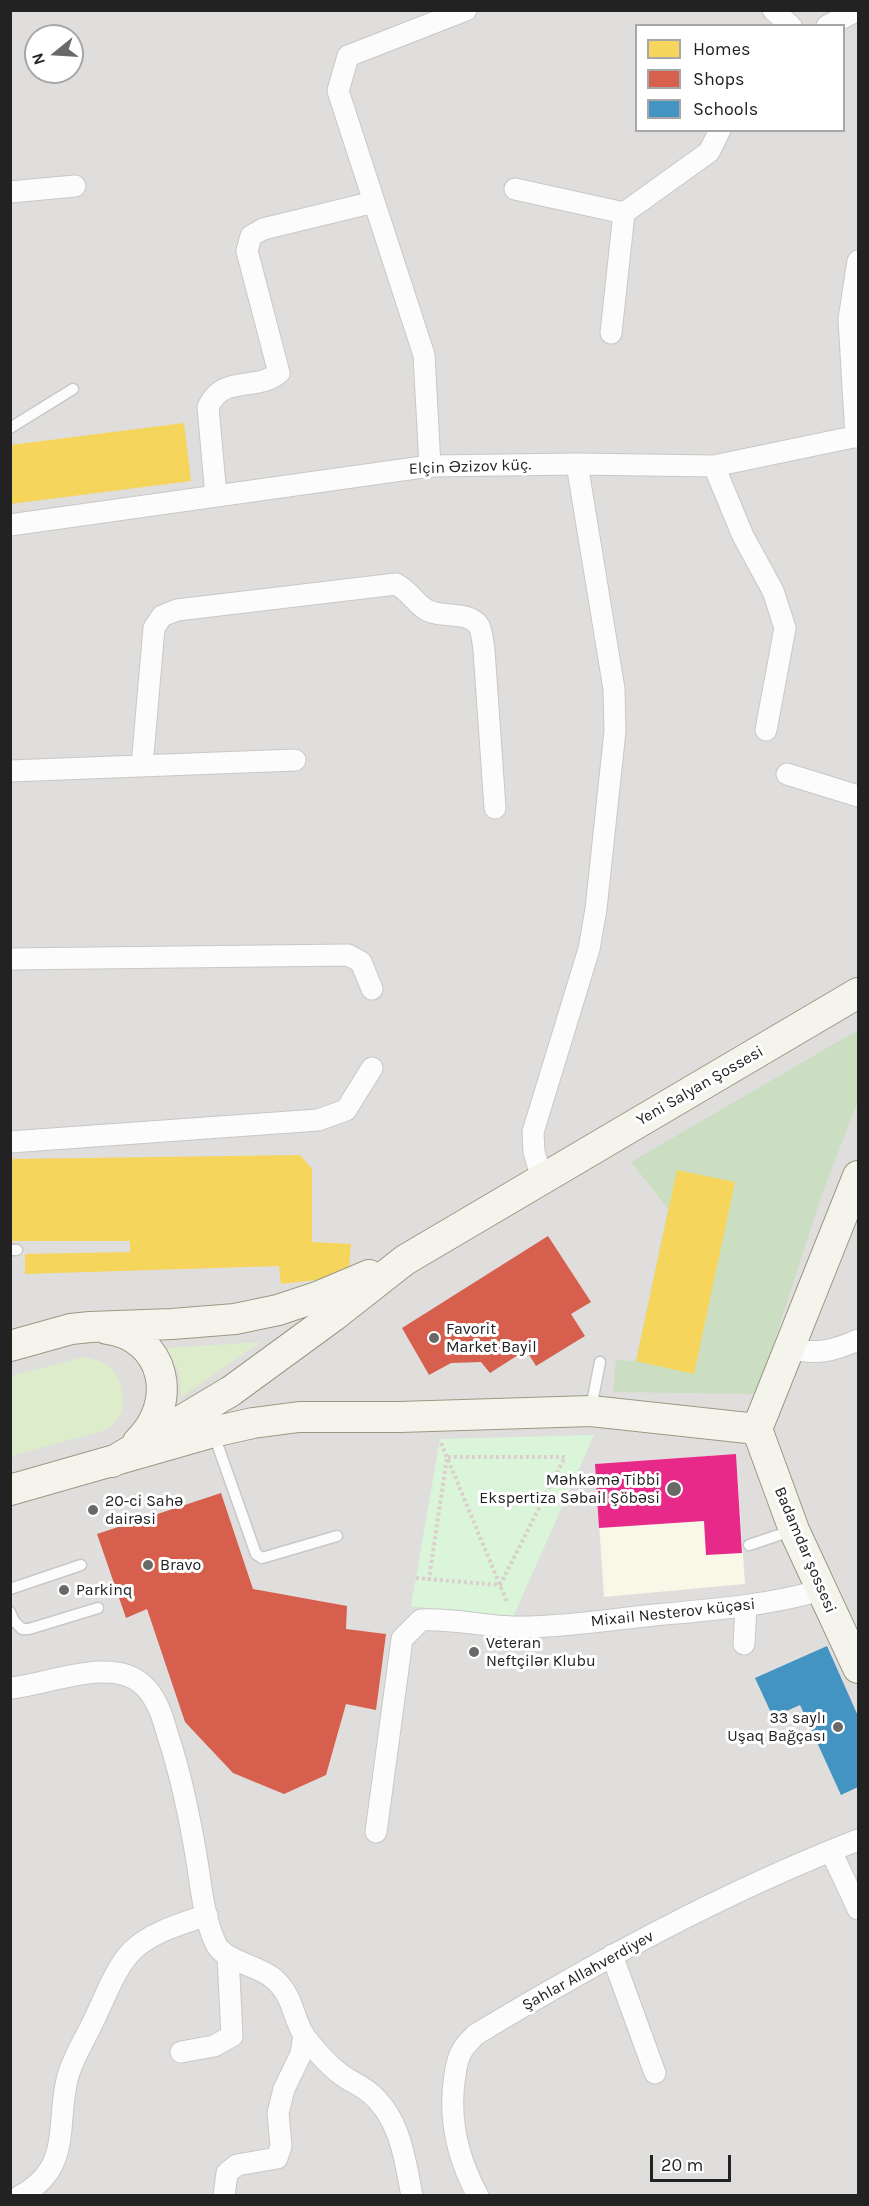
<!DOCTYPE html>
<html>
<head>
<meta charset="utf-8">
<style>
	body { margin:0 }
	#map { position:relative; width:869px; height:2206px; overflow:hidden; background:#f0eeeb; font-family:Karla,sans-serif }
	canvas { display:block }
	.frame { position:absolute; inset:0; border:12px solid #222; pointer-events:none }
	.legend { position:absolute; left:635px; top:24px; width:210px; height:108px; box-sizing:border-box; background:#fff; border:2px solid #a7a7a7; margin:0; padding:8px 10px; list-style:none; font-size:18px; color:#222 }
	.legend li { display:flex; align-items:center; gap:12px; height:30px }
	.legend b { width:30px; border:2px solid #a7a7a7 }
	.north { position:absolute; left:24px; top:24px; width:60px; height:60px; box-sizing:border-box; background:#fff; border:2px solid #a7a7a7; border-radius:50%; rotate:252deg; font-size:16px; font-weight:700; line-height:24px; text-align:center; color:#222 }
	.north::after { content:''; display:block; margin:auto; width:21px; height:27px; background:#6a6968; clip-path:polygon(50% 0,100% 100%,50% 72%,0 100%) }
	.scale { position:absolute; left:650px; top:2155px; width:81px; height:27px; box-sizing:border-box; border:3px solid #222; border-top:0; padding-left:8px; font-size:18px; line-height:21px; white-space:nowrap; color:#222; -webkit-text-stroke:4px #fff; paint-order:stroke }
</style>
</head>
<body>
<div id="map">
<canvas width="869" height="2206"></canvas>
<div class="frame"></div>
<ul class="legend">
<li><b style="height:16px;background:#f6d55c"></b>Homes</li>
<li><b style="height:16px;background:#d6604d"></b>Shops</li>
<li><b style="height:16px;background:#4393c3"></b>Schools</li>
</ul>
<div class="north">N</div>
<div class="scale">20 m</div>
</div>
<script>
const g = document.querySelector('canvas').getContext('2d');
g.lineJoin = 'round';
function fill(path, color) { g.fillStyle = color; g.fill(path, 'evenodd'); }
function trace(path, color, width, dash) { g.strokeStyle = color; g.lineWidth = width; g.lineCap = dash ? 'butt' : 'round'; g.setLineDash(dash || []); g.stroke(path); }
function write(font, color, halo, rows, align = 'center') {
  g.font = font + ' Karla,sans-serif'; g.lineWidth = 6; g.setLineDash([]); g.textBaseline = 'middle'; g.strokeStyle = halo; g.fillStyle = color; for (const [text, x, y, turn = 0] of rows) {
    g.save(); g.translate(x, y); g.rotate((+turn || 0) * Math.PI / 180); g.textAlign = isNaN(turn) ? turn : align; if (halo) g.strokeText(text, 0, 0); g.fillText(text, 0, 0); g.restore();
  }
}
const residential = new Path2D(`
	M11 11H858V2195H11ZM636 26H844V130H636ZM36 36H72V72H36Z`);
const education = new Path2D(`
	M736 1454 745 1584 604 1597 595 1464Z`);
const grass = new Path2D(`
	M261 1342 181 1397 179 1372 167 1348Z
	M84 1357C92 1359 103 1361 110 1367 120 1376 126 1398 122 1411 120 1419 111 1427 103 1431L11 1456V1376Z`);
const forest = new Path2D(`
	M858 1030V1101L822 1194 757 1394 613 1392 616 1360 636 1361 668 1209 631 1162Z`);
const park = new Path2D(`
	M594 1435 513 1617 411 1606 440 1439Z`);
const parking = new Path2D(`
	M97 1534 126 1618 11 1653 10 1562Z`);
const homes = new Path2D(`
	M184 423 191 481 10 504V445Z
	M300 1155 312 1169V1242L351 1244 349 1268 316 1280 281 1284 279 1266 25 1274V1254L130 1252V1241H10V1159Z
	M677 1170 735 1182 694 1374 636 1361Z`);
const shops = new Path2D(`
	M548 1236 591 1302 571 1314 585 1336 536 1366 526 1350 490 1373 481 1362 451 1363 429 1375 402 1328Z
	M221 1493 253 1589 347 1606 346 1629 386 1634 376 1710 346 1704 326 1775 284 1794 233 1773 185 1722 147 1609 126 1618 97 1534Z`);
const schools = new Path2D(`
	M827 1646 858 1716V1787L841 1795 800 1705 773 1717 755 1678Z`);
const health = new Path2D(`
	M736 1454 742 1553 706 1555 704 1521 599 1528 595 1464Z`);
const path = new Path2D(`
	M441 1443 507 1602
	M416 1578 500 1585 565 1457H447L429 1579`);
const lane = new Path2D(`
	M10 428 73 389
	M10 1250H17
	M591 1408 600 1362
	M214 1435 256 1554 262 1558 337 1536
	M749 1545 791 1531
	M10 1589 81 1565
	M10 1612 14 1621 22 1629H29L98 1608`);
const street = new Path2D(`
	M773 10 791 26
	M827 26 858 10
	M515 189 624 213 709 152 720 130
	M10 192 75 186
	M611 333 624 213
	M856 437 849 319 858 261
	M430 466 424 355 338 91 348 56 466 10
	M714 466 743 536 773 591 785 628 766 730
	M216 496 208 407C223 374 255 392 279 373L247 251 251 236 263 229 374 202
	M10 525 430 466 577 464 714 466 858 436
	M142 766 154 628 162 616 177 610 396 584C409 591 414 601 425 609 440 619 469 610 479 626 482 632 483 643 484 650L495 808
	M10 771 295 760
	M787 774 858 796
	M10 959 348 955 361 962 372 989
	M10 1142 318 1120 346 1110 372 1068
	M542 1179 534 1152 533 1132 589 949 596 909 615 731 614 689 577 464
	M789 1349C818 1354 831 1352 858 1340
	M744 1644 746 1606
	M10 1688C47 1685 111 1656 142 1684 157 1697 163 1718 168 1736 181 1775 189 1814 196 1855 201 1884 203 1917 216 1944 224 1961 257 1965 273 1978 295 1997 292 2018 305 2037 316 2051 329 2066 343 2076 352 2082 362 2086 370 2093 400 2118 405 2159 412 2196
	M376 1832 402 1639 421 1620C454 1618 485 1627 517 1627 563 1627 608 1620 654 1615 710 1610 766 1606 821 1590
	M831 1851 858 1909
	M612 1955 655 2073
	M181 2052 214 2046 232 2036 228 1956
	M20 2196C72 2168 56 2126 67 2080 71 2061 83 2043 91 2026 103 2003 115 1967 133 1950 153 1931 182 1924 207 1915
	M224 2196 227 2173 237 2165 277 2158 281 2146 278 2113 284 2089 301 2054 304 2035
	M478 2196C458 2159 448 2117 455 2075 456 2067 458 2057 463 2049 466 2044 471 2040 475 2035 598 1961 724 1892 858 1840`);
const secondary = new Path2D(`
	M107 1329C166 1337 179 1403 138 1442
	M10 1346 71 1329 90 1327 172 1324 235 1319 278 1310 317 1297 369 1275
	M757 1429 858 1176
	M757 1429 794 1530 858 1668
	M112 1462 231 1391 335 1315 405 1260 858 993
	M10 1490 213 1432 253 1423 299 1417H399L591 1411 757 1429`);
const markers = [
	[434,1338,6,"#6a6968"],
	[674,1489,8,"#6a6968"],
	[93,1510,6,"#6a6968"],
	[148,1565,6,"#6a6968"],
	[64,1590,6,"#6a6968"],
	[474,1652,6,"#6a6968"],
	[838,1727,6,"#6a6968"]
];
const streetNames = [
	["Elçin Əzizov küç.",470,467,-2],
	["Yeni Salyan Şossesi",700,1086,-30],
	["Badamdar şossesi",805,1550,67],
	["Mixail Nesterov küçəsi",673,1613,-6],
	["Şahlar Allahverdiyev",588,1971,-29]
];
const poiNames = [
	["Favorit",446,1329],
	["Market Bayil",446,1347],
	["Məhkəmə Tibbi",660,1480,"right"],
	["Ekspertiza Səbail Şöbəsi",660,1498,"right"],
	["20-ci Sahə",105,1501],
	["dairəsi",105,1519],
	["Bravo",160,1565],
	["Parkinq",76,1590],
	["Veteran",486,1643],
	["Neftçilər Klubu",486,1661],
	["33 saylı",826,1718,"right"],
	["Uşaq Bağçası",826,1736,"right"]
];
fill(residential, '#dfdedc');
fill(education, '#f8f7e8');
fill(grass, '#ddeccb');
fill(forest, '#cbdec1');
fill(park, '#daf5da');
fill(parking, '#e0dfde');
fill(homes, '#f6d55c');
fill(shops, '#d6604d');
fill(schools, '#4393c3');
fill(health, '#e7298a');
trace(lane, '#c9c8c7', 13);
trace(street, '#c9c8c7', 23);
trace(secondary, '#999a82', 32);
trace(path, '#dccecd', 4, [3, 3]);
trace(lane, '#fdfcfc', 10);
trace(street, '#fdfcfc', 21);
trace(secondary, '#f4f4ed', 30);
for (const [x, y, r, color] of markers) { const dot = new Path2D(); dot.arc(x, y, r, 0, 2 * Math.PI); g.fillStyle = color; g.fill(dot); trace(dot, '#fff', 2); }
write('16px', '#222', '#fff', streetNames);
write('16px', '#222', '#fff', poiNames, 'left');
</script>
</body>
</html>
